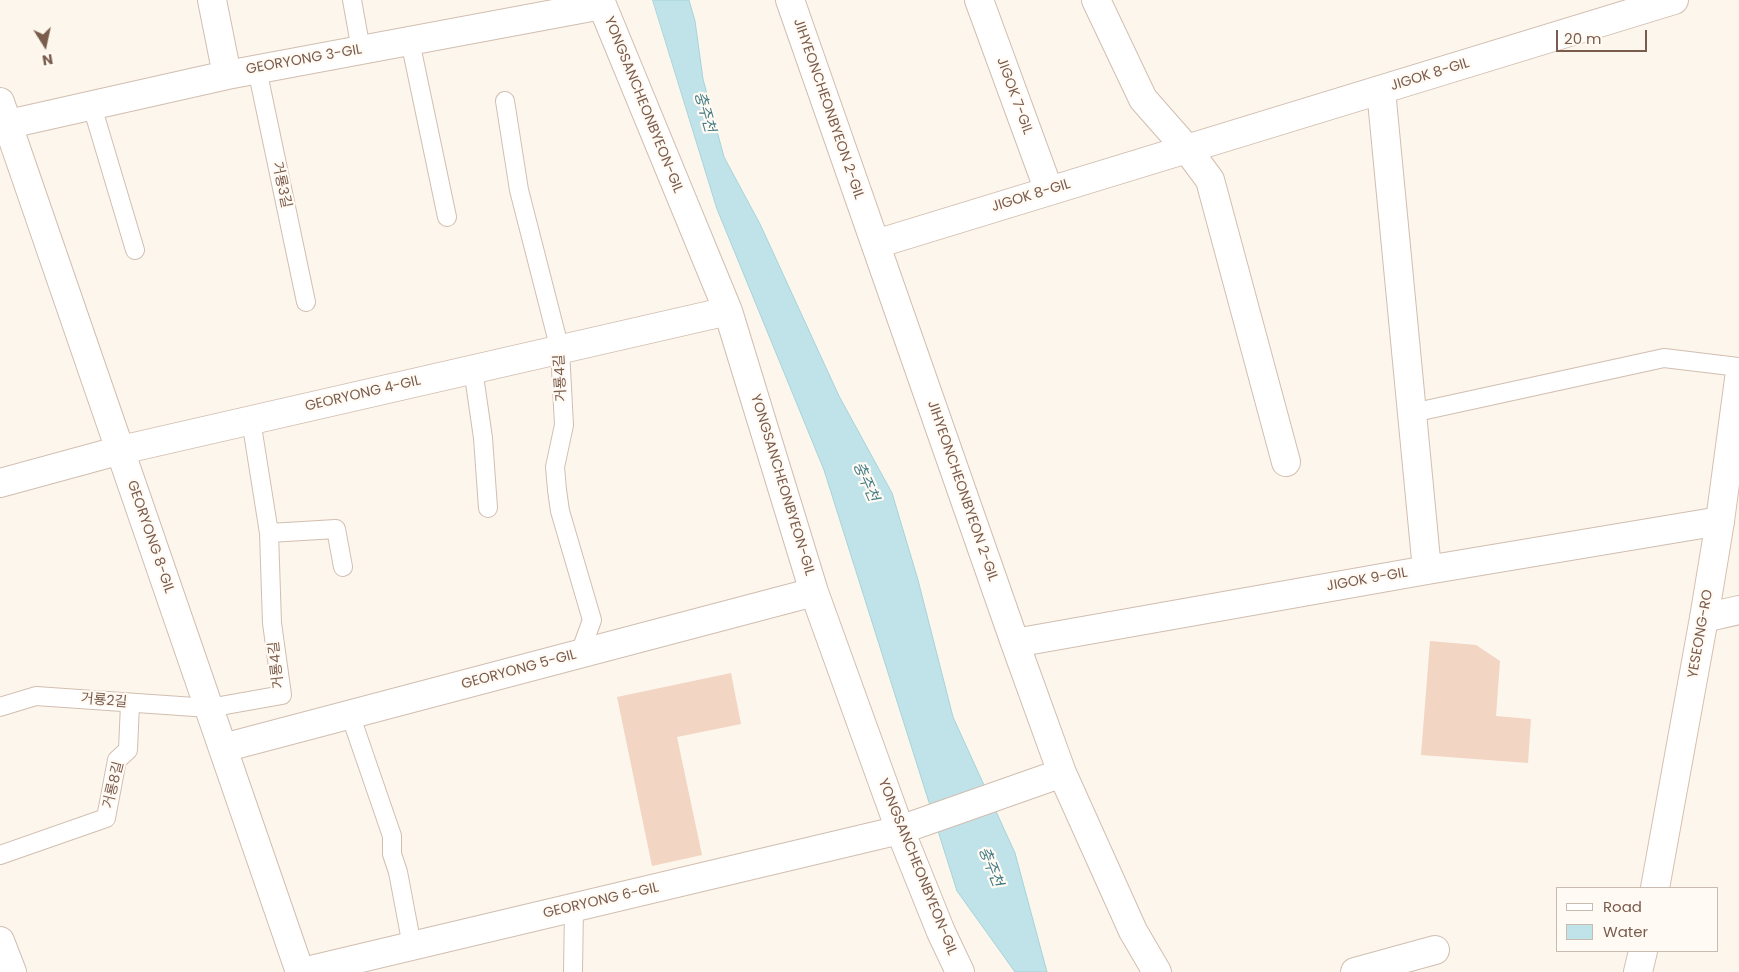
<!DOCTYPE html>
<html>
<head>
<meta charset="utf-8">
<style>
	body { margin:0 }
	#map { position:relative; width:1739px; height:972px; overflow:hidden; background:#fdf6ec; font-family:Poppins,sans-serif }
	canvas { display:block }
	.legend { position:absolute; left:1556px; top:887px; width:162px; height:65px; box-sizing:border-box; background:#fffaf3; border:1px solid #cabbb1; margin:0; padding:6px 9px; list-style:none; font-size:15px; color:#7a5c4d }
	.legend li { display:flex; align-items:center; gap:10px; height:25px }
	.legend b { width:25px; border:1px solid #cabbb1 }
	.north { position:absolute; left:20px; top:20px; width:50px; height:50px; -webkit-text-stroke:4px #fffaf3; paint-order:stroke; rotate:170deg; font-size:14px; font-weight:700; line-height:20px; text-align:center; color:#7a5c4d }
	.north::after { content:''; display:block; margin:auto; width:18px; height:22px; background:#7a5c4d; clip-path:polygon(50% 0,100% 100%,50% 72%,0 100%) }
	.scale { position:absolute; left:1556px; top:30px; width:91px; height:22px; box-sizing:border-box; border:2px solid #7a5c4d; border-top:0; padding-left:6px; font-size:15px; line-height:18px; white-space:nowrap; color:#7a5c4d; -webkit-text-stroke:4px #fffaf3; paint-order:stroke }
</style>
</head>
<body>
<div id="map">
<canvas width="1739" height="972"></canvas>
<ul class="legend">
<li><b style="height:6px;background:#fff"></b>Road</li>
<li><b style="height:14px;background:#bfe3e8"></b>Water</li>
</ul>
<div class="north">N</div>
<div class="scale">20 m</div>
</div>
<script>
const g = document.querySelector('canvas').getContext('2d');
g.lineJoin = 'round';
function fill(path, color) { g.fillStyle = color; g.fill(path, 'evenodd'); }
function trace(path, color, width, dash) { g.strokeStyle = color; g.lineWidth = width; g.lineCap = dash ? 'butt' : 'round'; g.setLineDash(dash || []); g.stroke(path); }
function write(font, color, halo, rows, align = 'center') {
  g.font = font + ' Poppins,"Noto Sans KR",sans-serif'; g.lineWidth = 4.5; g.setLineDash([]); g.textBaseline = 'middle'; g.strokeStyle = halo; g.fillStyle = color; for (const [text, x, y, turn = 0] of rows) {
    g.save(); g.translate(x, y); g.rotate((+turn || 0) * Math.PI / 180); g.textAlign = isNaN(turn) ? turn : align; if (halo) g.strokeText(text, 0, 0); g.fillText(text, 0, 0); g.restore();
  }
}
const water = new Path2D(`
	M653 0H689L695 21 703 79 724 157 760 224 839 396 892 493 918 580 953 717 1015 853 1047 972H1015L957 891 824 470 717 209Z`);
const building = new Path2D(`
	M1430 641 1476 645 1500 661 1496 716 1531 719 1528 763 1421 755Z
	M731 673 741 724 677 737 702 855 652 866 617 697Z`);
const service = new Path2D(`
	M352 0 361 50
	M410 41 447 217
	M257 69 306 302
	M505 101 519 190 560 350 564 425 555 467 557 490 560 511 592 620 580 653
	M92 106 135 250
	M473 369 483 438 488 508
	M1412 413 1664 358 1739 367
	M269 533 336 529 343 567
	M0 707 36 696 209 708 282 695 272 623 269 533 251 420
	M350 714 392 836V854L398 872 412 946
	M0 855 106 818 117 760 128 750 130 704
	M573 972 574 907`);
const minor = new Path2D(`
	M212 0 227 75
	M600 0 728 311 814 592 900 830 941 932 960 972
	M790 0 1015 643 1062 773 1133 931 1157 972
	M979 0 1049 191
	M1096 0 1143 99 1187 149 1210 180 1286 462
	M1381 90 1427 570
	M0 102 300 972
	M9 124 227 75 602 5
	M876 244 1674 0
	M0 483 121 450 728 311
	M1704 618 1739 610
	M1015 643 1427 570 1720 521
	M223 748 814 592
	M0 941 12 972
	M302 972 900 830 1062 773
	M1355 972 1435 950`);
const secondary = new Path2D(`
	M1655 888 1704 618 1720 521 1739 379
	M1638 972 1643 951`);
const streetNames = [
	["GEORYONG 3-GIL",304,60,-10],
	["JIGOK 8-GIL",1430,75,-17],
	["JIGOK 7-GIL",1014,96,70],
	["YONGSANCHEONBYEON-GIL",643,105,68],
	["JIHYEONCHEONBYEON 2-GIL",828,109,71],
	["거룡3길",281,185,78],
	["JIGOK 8-GIL",1031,196,-17],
	["거룡4길",561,378,-93],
	["GEORYONG 4-GIL",363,394,-13],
	["YONGSANCHEONBYEON-GIL",782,485,73],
	["JIHYEONCHEONBYEON 2-GIL",962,491,71],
	["GEORYONG 8-GIL",150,537,71],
	["JIGOK 9-GIL",1367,580,-10],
	["YESEONG-RO",1701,634,-80],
	["거룡4길",277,665,-96],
	["GEORYONG 5-GIL",519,670,-15],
	["거룡2길",104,701,5],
	["거룡8길",114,785,-76],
	["YONGSANCHEONBYEON-GIL",917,867,68],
	["GEORYONG 6-GIL",601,901,-13]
];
const waterNames = [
	["충주천",704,112,74],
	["충주천",865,482,66],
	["충주천",990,867,68]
];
fill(water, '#bfe3e8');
trace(water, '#a5d3da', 1);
fill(building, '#f3d5c3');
trace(service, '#d1beb0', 20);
trace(minor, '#d1beb0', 30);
trace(secondary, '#d6c0b0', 30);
trace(service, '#fff', 18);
trace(minor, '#fff', 28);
trace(secondary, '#fff', 28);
write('14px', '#7a5c4d', '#fffaf3', streetNames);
write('italic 15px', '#437c86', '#fffaf3', waterNames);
</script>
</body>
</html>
